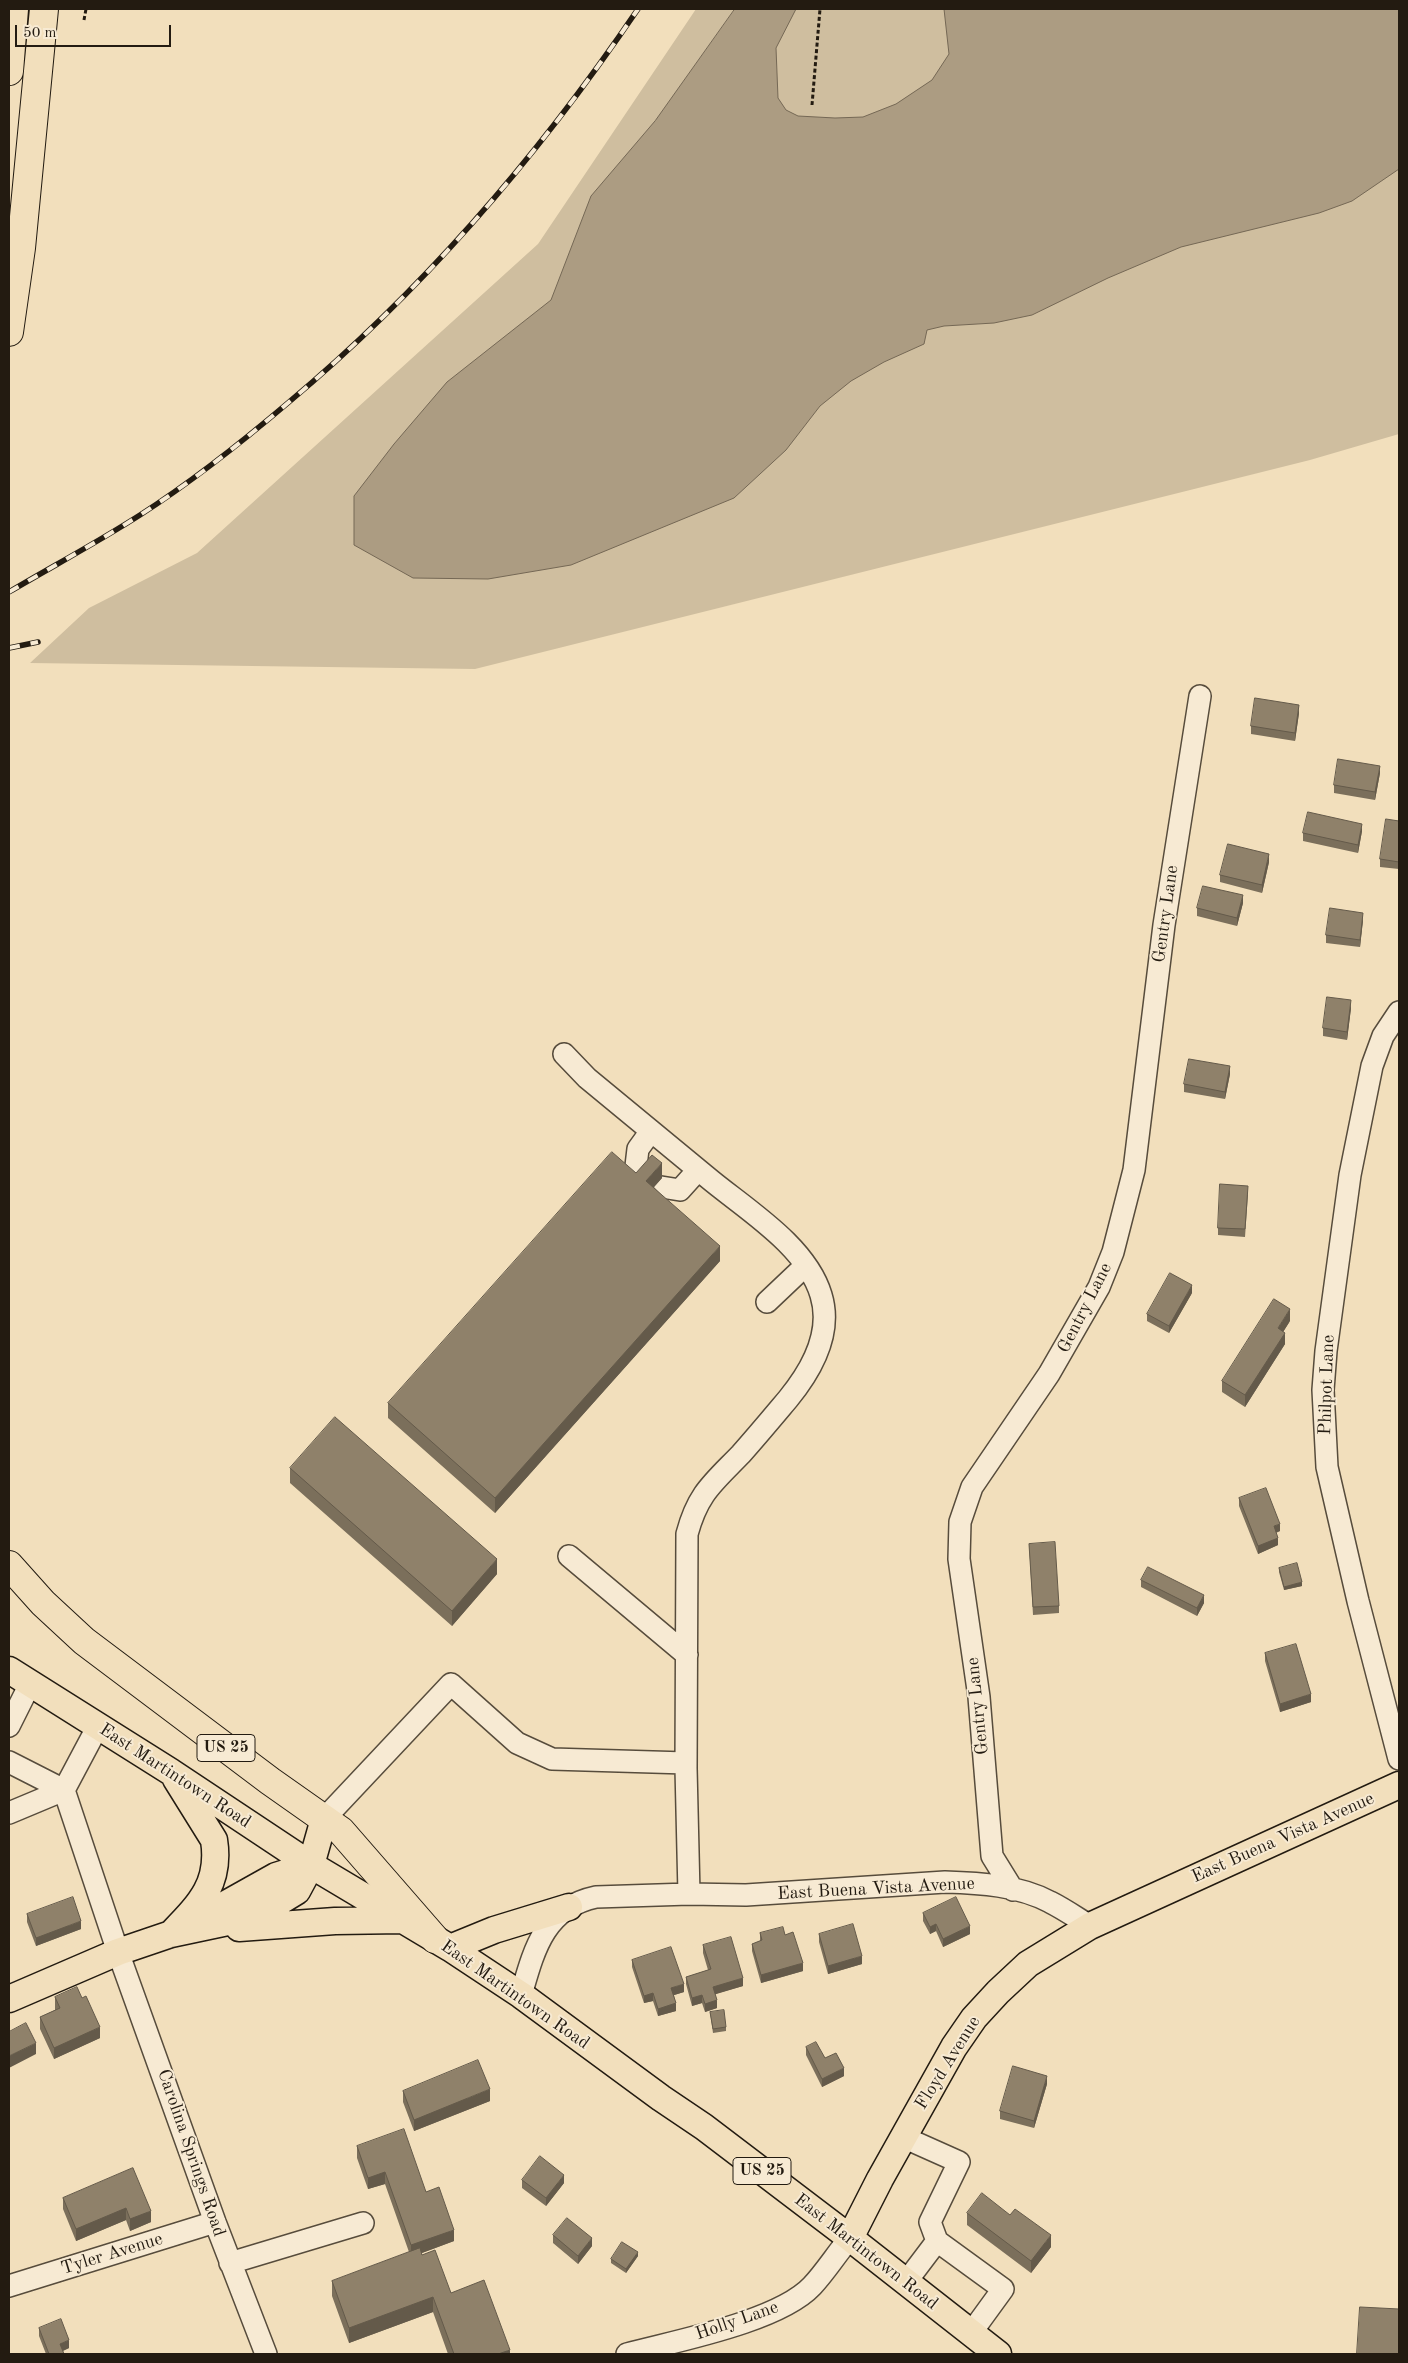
<!DOCTYPE html>
<html>
<head>
<meta charset="utf-8">
<style>
	body { margin:0 }
	#map { position:relative; width:1408px; height:2363px; overflow:hidden; background:#f2dfbc; font-family:"Old Standard TT",serif }
	canvas { display:block }
	.frame { position:absolute; inset:0; border:10px solid #231b11; pointer-events:none }
	.scale { position:absolute; left:15px; top:25px; width:156px; height:22px; box-sizing:border-box; border:2px solid #231b11; border-top:0; padding-left:6px; font-size:15px; line-height:18px; white-space:nowrap; color:#231b11; -webkit-text-stroke:4px #f7ead3; paint-order:stroke }
</style>
</head>
<body>
<div id="map">
<canvas width="1408" height="2363"></canvas>
<div class="frame"></div>
<div class="scale">50 m</div>
</div>
<script>
const g = document.querySelector('canvas').getContext('2d');
g.lineJoin = 'round';
function fill(path, color) { g.fillStyle = color; g.fill(path, 'evenodd'); }
function trace(path, color, width, dash) { g.strokeStyle = color; g.lineWidth = width; g.lineCap = dash ? 'butt' : 'round'; g.setLineDash(dash || []); g.stroke(path); }
function write(font, color, halo, rows, align = 'center') {
  g.font = font + ' "Old Standard TT",serif'; g.lineWidth = 4; g.setLineDash([]); g.textBaseline = 'middle'; g.strokeStyle = halo; g.fillStyle = color; for (const [text, x, y, turn = 0] of rows) {
    g.save(); g.translate(x, y); g.rotate((+turn || 0) * Math.PI / 180); g.textAlign = isNaN(turn) ? turn : align; if (halo) g.strokeText(text, 0, 0); g.fillText(text, 0, 0); g.restore();
  }
}
const green = new Path2D(`
	M696 9H1399V434L1310 460 475 669 30 663 89 608 197 553 538 244Z`);
const water = new Path2D(`
	M735 9H796L776 48 778 98 786 110 798 116 835 118 863 117 896 104 932 80 949 54 944 9H1399V169L1352 201 1319 213 1181 247 1108 278 1032 315 994 323 944 326 927 330 924 344 884 362 851 381 820 406 786 450 734 498 571 565 488 579 413 578 354 545V496L394 444 447 382 551 300 591 196 655 121Z`);
const path = new Path2D(`
	M84 20 86 9
	M812 105 820 9`);
const minor = new Path2D(`
	M1399 1012 1383 1036 1372 1066 1350 1175 1326 1351 1323 1390 1327 1467 1358 1601 1399 1759
	M564 1054 587 1078C627 1111 667 1144 707 1177 745 1209 806 1245 821 1295 833 1334 811 1371 788 1399 772 1418 757 1436 741 1454 713 1483 698 1493 687 1534L686 1768 689 1894
	M651 1131 638 1149 636 1166 655 1186 680 1190 698 1170
	M767 1302 805 1266
	M569 1556 687 1655
	M9 1726 30 1684
	M9 1762 64 1790 118 1952 215 2222 266 2354
	M9 1813 64 1790 98 1726
	M324 1819 451 1684 517 1743 552 1759 686 1763
	M1013 1890 992 1856 979 1697 959 1559 960 1522 972 1487 1049 1374 1099 1287 1113 1252 1134 1170 1164 925 1200 696
	M521 1995C534 1950 544 1908 596 1897L689 1894 746 1895 945 1882C980 1883 1018 1885 1050 1902 1064 1909 1077 1918 1090 1926
	M903 2137 959 2162 930 2222 937 2241
	M230 2263 363 2223
	M906 2282 937 2241 1003 2289 971 2333
	M9 2286 215 2222
	M627 2354C675 2341 778 2322 812 2286 826 2271 837 2253 850 2238`);
const major = new Path2D(`
	M9 1670 171 1772 311 1865 450 1948 521 1995 661 2098 704 2127 850 2238 998 2354
	M192 1923 276 1876 311 1865
	M239 1928 335 1921 403 1920
	M171 1934C199 1905 221 1884 214 1840L176 1779
	M450 1948 494 1930 569 1907
	M9 1999 118 1952 171 1934 256 1916 297 1891 311 1865 324 1819
	M850 2238 880 2179 954 2047 974 2018 998 1992 1028 1964 1090 1926 1399 1785`);
const highway = new Path2D(`
	M9 71 14 9
	M9 332 21 248 44 9
	M9 1565 43 1603 84 1641 270 1781 341 1831 435 1939`);
const rail = new Path2D(`
	M9 592C53 566 98 542 140 515 193 481 242 442 289 402 425 288 539 155 638 9
	M9 648 38 642`);
const wall = new Path2D(`
	M1299 713 1295 741 1251 734V726Z
	M1380 773 1375 800 1334 793V785Z
	M1399 821V869L1380 867V859Z
	M1362 831 1358 853 1303 841V833Z
	M1269 862 1262 893 1220 882V875Z
	M1243 903 1237 926 1197 916V908Z
	M1363 920 1360 947 1326 943V935Z
	M1351 1008 1347 1040 1323 1036V1028Z
	M1230 1074 1225 1099 1184 1092V1084Z
	M636 1173 662 1178 654 1187 720 1261 495 1513 388 1418V1403Z
	M1248 1194 1245 1237 1218 1235V1228Z
	M1192 1293 1169 1333 1147 1321V1314Z
	M1290 1321 1283 1332 1285 1344 1245 1407 1222 1392V1381Z
	M290 1468 497 1574 452 1626 290 1483Z
	M1239 1498 1280 1531 1276 1533 1278 1545 1258 1554 1239 1506Z
	M1029 1544 1059 1606V1613L1033 1615Z
	M1279 1568 1302 1586 1284 1590 1279 1572Z
	M1141 1580 1204 1603 1197 1616 1141 1587Z
	M1265 1653 1311 1702 1280 1712 1265 1661Z
	M923 1913 970 1934 943 1947 936 1931 930 1934 923 1921Z
	M27 1914 81 1929 36 1946 27 1922Z
	M760 1933 785 1935 803 1971 761 1983 752 1951V1944L760 1941Z
	M819 1934 862 1964 828 1974 819 1942Z
	M703 1945 743 1986 715 1994 717 2008 705 2012 702 2003 692 2006 686 1984V1977L708 1970 703 1953Z
	M632 1960 684 1992 674 1995 676 2011 658 2016 653 2001 644 2003 632 1967Z
	M55 1997 100 2038 54 2059 40 2029V2017L55 2010Z
	M710 2012 726 2027V2031L713 2033Z
	M806 2047 825 2058 844 2076 822 2087 806 2055Z
	M1047 2084 1034 2128 1000 2119V2111Z
	M403 2091 490 2101 414 2131 403 2102Z
	M357 2146 426 2192 454 2241 422 2253V2255L451 2293 510 2354H448L433 2312 349 2343 332 2296V2281L409 2252 385 2184 368 2189 357 2158Z
	M133 2168 151 2222 130 2231 126 2220 76 2241 63 2209V2198Z
	M522 2180 564 2183 546 2206 522 2188Z
	M967 2213 1010 2215 1051 2247 1031 2273 967 2225Z
	M553 2235 592 2246 578 2264 553 2243Z
	M638 2256 626 2273 611 2263V2259Z
	M39 2328 69 2348 63 2351 64 2354H46L39 2336Z`);
const shadedWall = new Path2D(`
	M1299 705V713L1295 741V733Z
	M1380 766V773L1375 800V792Z
	M1362 824V831L1358 853V845Z
	M1269 854V862L1262 893V885Z
	M1243 895V903L1237 926V918Z
	M1363 913V920L1360 947V940Z
	M1351 1000V1008L1347 1040V1032Z
	M1230 1066V1074L1225 1099V1092Z
	M662 1163V1178L646 1196V1181Z
	M720 1246V1261L495 1513V1498Z
	M1192 1285V1293L1169 1333V1326Z
	M1290 1309V1321L1278 1340V1328Z
	M1285 1333V1344L1245 1407V1395Z
	M1280 1524V1531L1274 1533V1526Z
	M1278 1538V1545L1258 1554V1546Z
	M497 1559V1574L452 1626V1611Z
	M1302 1582V1586L1284 1590V1587Z
	M1204 1595V1603L1197 1616V1608Z
	M1311 1694V1702L1280 1712V1704Z
	M81 1921V1929L36 1946V1938Z
	M936 1924V1931L930 1934V1927Z
	M970 1926V1934L943 1947V1939Z
	M862 1956V1964L828 1974V1966Z
	M803 1963V1971L761 1983V1975Z
	M743 1978V1986L713 1995V1987Z
	M684 1984V1992L671 1996V1988Z
	M653 1993V2001L644 2003V1996Z
	M702 1995V2003L692 2006V1998Z
	M717 2000V2008L705 2012V2004Z
	M676 2003V2011L658 2016V2009Z
	M100 2027V2038L54 2059V2048Z
	M36 2043V2054L9 2068V2056Z
	M844 2068V2076L822 2087V2079Z
	M1047 2076V2084L1034 2128V2121Z
	M490 2089V2101L414 2131V2120Z
	M385 2172V2184L368 2189V2178Z
	M564 2175V2183L546 2206V2198Z
	M126 2208V2220L76 2241V2229Z
	M151 2211V2222L130 2231V2219Z
	M454 2230V2241L411 2257V2245Z
	M1051 2235V2247L1031 2273V2261Z
	M592 2238V2246L578 2264V2256Z
	M638 2252V2256L626 2273V2269Z
	M433 2297V2312L349 2343V2328Z
	M69 2340V2348L60 2352V2344Z
	M510 2350V2354H498Z`);
const building = new Path2D(`
	M1255 698 1299 705 1295 733 1251 726Z
	M1338 759 1380 766 1375 792 1334 785Z
	M1308 812 1362 824 1358 845 1303 833Z
	M1386 819 1399 821V862L1380 859Z
	M1228 844 1269 854 1262 885 1220 875Z
	M1203 886 1243 895 1237 918 1197 908Z
	M1330 908 1363 913 1360 940 1326 935Z
	M1327 997 1351 1000 1347 1032 1323 1028Z
	M1189 1059 1230 1066 1225 1092 1184 1084Z
	M612 1152 636 1173 652 1155 662 1163 646 1181 720 1246 495 1498 388 1403Z
	M1220 1184 1248 1186 1245 1229 1218 1228Z
	M1170 1273 1192 1285 1169 1326 1147 1314Z
	M1274 1299 1290 1309 1278 1328 1285 1333 1245 1395 1222 1381Z
	M335 1417 497 1559 452 1611 290 1468Z
	M1266 1488 1280 1524 1274 1526 1278 1538 1258 1546 1239 1498Z
	M1055 1542 1059 1606 1033 1607 1029 1544Z
	M1297 1563 1302 1582 1284 1587 1279 1568Z
	M1148 1567 1204 1595 1197 1608 1141 1580Z
	M1296 1644 1311 1694 1280 1704 1265 1653Z
	M73 1897 81 1921 36 1938 27 1914Z
	M956 1897 970 1926 943 1939 936 1924 930 1927 923 1913Z
	M853 1924 862 1956 828 1966 819 1934Z
	M783 1927 785 1935 793 1932 803 1963 761 1975 752 1944 762 1940 760 1933Z
	M731 1937 743 1978 713 1987 717 2000 705 2004 702 1995 692 1998 686 1977 711 1969 703 1945Z
	M671 1947 684 1984 671 1988 676 2003 658 2009 653 1993 644 1996 632 1960Z
	M77 1987 82 1998 86 1996 100 2027 54 2048 40 2017 60 2008 55 1997Z
	M724 2010 726 2027 713 2029 710 2012Z
	M26 2023 36 2043 9 2056V2032Z
	M816 2042 825 2058 836 2053 844 2068 822 2079 806 2047Z
	M478 2060 490 2089 414 2120 403 2091Z
	M1013 2066 1047 2076 1034 2121 1000 2111Z
	M404 2129 426 2192 439 2187 454 2230 411 2245 385 2172 368 2178 357 2146Z
	M540 2156 564 2175 546 2198 522 2180Z
	M133 2168 151 2211 130 2219 126 2208 76 2229 63 2198Z
	M982 2193 1010 2215 1015 2209 1051 2235 1031 2261 967 2213Z
	M567 2218 592 2238 578 2256 553 2235Z
	M622 2242 638 2252 626 2269 611 2259Z
	M420 2248 422 2255 435 2250 451 2293 484 2280 510 2350 498 2354H454L433 2297 349 2328 332 2281Z
	M1360 2307 1399 2309V2354H1357Z
	M61 2319 69 2340 60 2344 64 2354H49L39 2328Z`);
const shields = [
	[226,1748,58],
	[762,2171,58]
];
const shieldNames = [
	["US 25",226,1748],
	["US 25",762,2171]
];
const streetNames = [
	["Gentry Lane",1166,914,-82],
	["Gentry Lane",1085,1308,-63],
	["Philpot Lane",1327,1385,-88],
	["Gentry Lane",978,1706,-96],
	["East Martintown Road",175,1776,33],
	["East Buena Vista Avenue",1283,1838,-24],
	["East Buena Vista Avenue",876,1889,-3],
	["East Martintown Road",515,1995,35],
	["Floyd Avenue",948,2063,-58],
	["Carolina Springs Road",191,2153,71],
	["East Martintown Road",866,2252,38],
	["Tyler Avenue",112,2254,-17],
	["Holly Lane",737,2321,-19]
];
fill(green, '#cfbe9f');
fill(water, '#ac9c82');
trace(water, '#756855', 1);
trace(minor, '#574c3c', 24);
trace(major, '#231b11', 29);
trace(highway, '#231b11', 30);
trace(path, '#231b11', 3, [4, 2.5]);
trace(minor, '#f7ead3', 21);
trace(major, '#f2dfbc', 26);
trace(highway, '#f2dfbc', 28);
trace(rail, '#231b11', 5.5);
trace(rail, '#f7ead3', 4, [11]);
fill(wall, '#7b6f5b');
fill(shadedWall, '#645a4a');
fill(building, '#8f816a');
trace(building, '#645a4a', 1);
for (const [x, y, w] of shields) { const box = new Path2D(); box.roundRect(x - w / 2, y - 13.5, w, 27, 4); g.fillStyle = '#f7ead3'; g.fill(box); trace(box, '#231b11', 1); }
write('bold 16px', '#231b11', null, shieldNames);
write('18px', '#231b11', '#f7ead3', streetNames);
</script>
</body>
</html>
